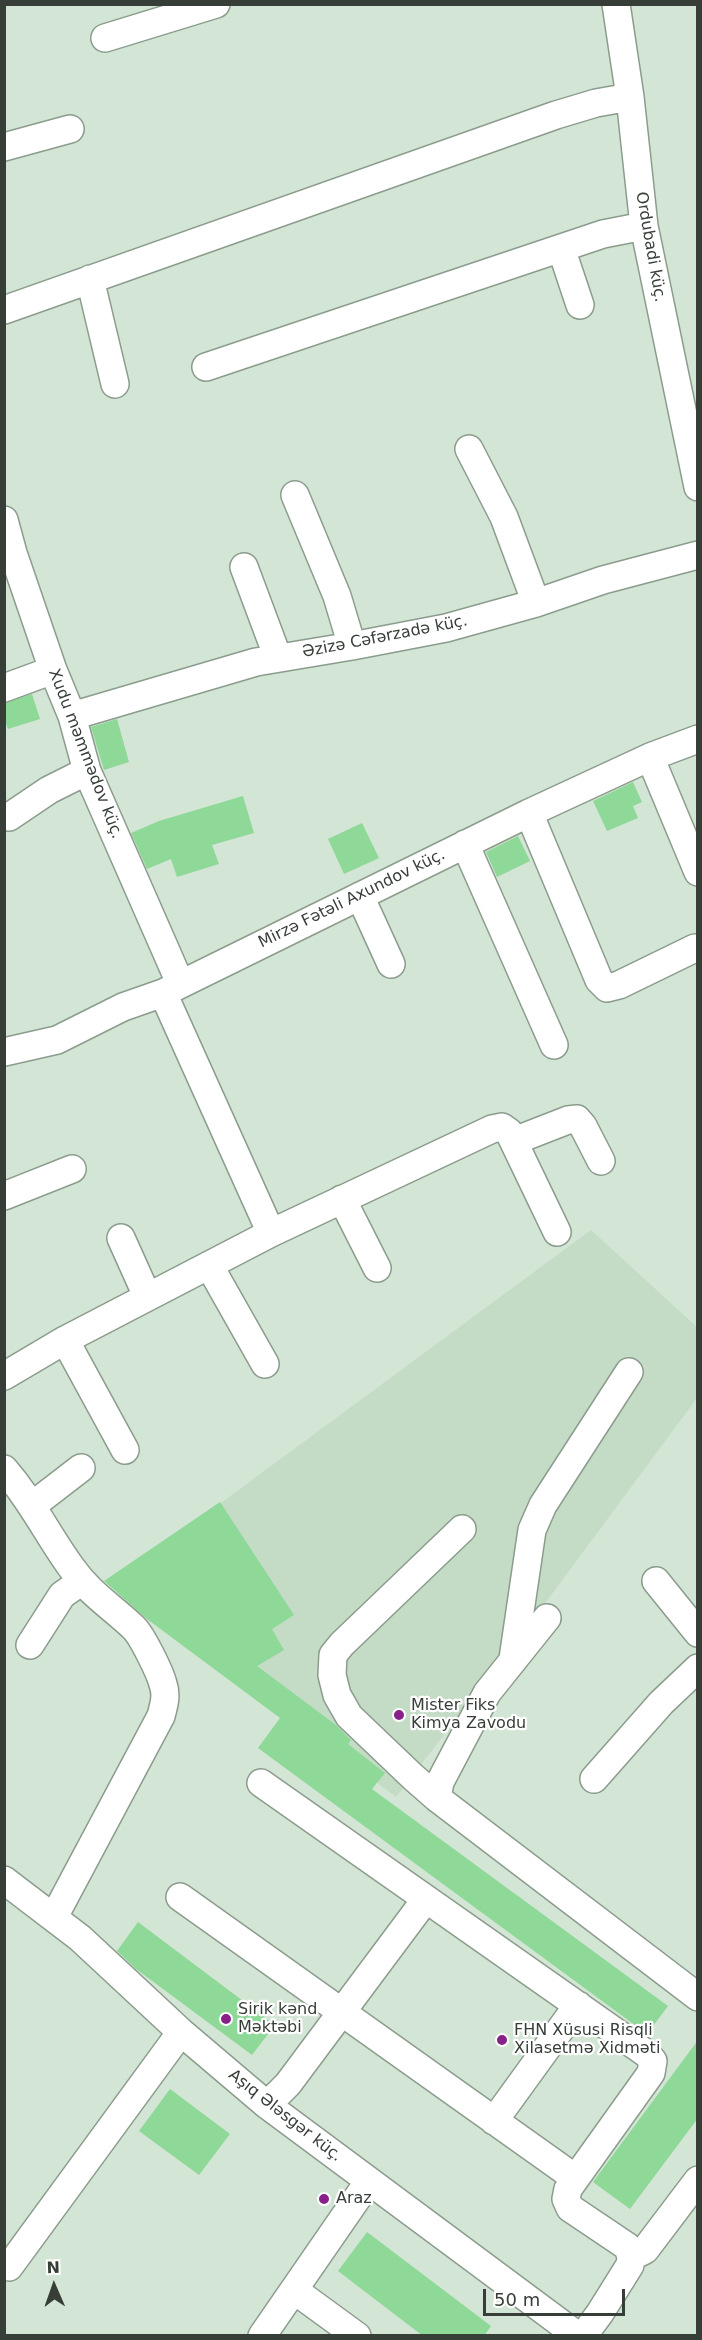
<!DOCTYPE html>
<html>
<head>
<meta charset="utf-8">
<style>
	body { margin:0 }
	#map { position:relative; width:702px; height:2340px; overflow:hidden; background:#d3e5d5; font-family:"DejaVu Sans",sans-serif }
	canvas { display:block }
	.frame { position:absolute; inset:0; border:6px solid #373e38; pointer-events:none }
	.north { position:absolute; left:24px; top:2256px; width:60px; height:60px; -webkit-text-stroke:4px #fff; paint-order:stroke; rotate:358deg; font-size:16px; font-weight:700; line-height:24px; text-align:center; color:#373e38 }
	.north::after { content:''; display:block; margin:auto; width:21px; height:27px; background:#373e38; clip-path:polygon(50% 0,100% 100%,50% 72%,0 100%) }
	.scale { position:absolute; left:483px; top:2289px; width:142px; height:27px; box-sizing:border-box; border:3px solid #373e38; border-top:0; padding-left:8px; font-size:18px; line-height:21px; white-space:nowrap; color:#373e38; -webkit-text-stroke:4px #fff; paint-order:stroke }
</style>
</head>
<body>
<div id="map">
<canvas width="702" height="2340"></canvas>
<div class="frame"></div>
<div class="north">N</div>
<div class="scale">50 m</div>
</div>
<script>
const g = document.querySelector('canvas').getContext('2d');
g.lineJoin = 'round';
function fill(path, color) { g.fillStyle = color; g.fill(path, 'evenodd'); }
function trace(path, color, width, dash) { g.strokeStyle = color; g.lineWidth = width; g.lineCap = dash ? 'butt' : 'round'; g.setLineDash(dash || []); g.stroke(path); }
function write(font, color, halo, rows, align = 'center') {
  g.font = font + ' "DejaVu Sans",sans-serif'; g.lineWidth = 4.5; g.setLineDash([]); g.textBaseline = 'middle'; g.strokeStyle = halo; g.fillStyle = color; for (const [text, x, y, turn = 0] of rows) {
    g.save(); g.translate(x, y); g.rotate((+turn || 0) * Math.PI / 180); g.textAlign = isNaN(turn) ? turn : align; if (halo) g.strokeText(text, 0, 0); g.fillText(text, 0, 0); g.restore();
  }
}
const built = new Path2D(`
	M591 1230 697 1327V1398L532 1621 396 1797 111 1584Z`);
const building = new Path2D(`
	M32 694 40 719 8 729 4 718V703Z
	M117 719 129 762 104 770 91 727Z
	M633 782 642 802 633 806 638 818 607 831 593 801Z
	M243 796 254 833 212 845 219 864 177 877 171 859 147 869 131 833 159 821Z
	M362 823 379 858 344 874 328 839Z
	M518 836 530 861 497 877 486 852Z
	M220 1502 294 1615 272 1629 284 1650 257 1666 336 1725 351 1740 348 1744 385 1773 372 1789 668 2006 647 2034 258 1748 280 1718 147 1619 104 1581Z
	M138 1922 275 2025 252 2055 136 1969 117 1951Z
	M698 2040V2118L630 2209 593 2182Z
	M170 2089 230 2134 199 2175 139 2131Z
	M367 2232 491 2326 484 2336H423L338 2271Z`);
const minor = new Path2D(`
	M616 4 630 97 644 226 698 487
	M105 38 216 4
	M4 147 70 129
	M561 248 580 305
	M90 279 115 384
	M4 310 556 115 596 103 630 97
	M206 367 603 234 644 226
	M469 449 504 517 536 603
	M295 495 337 596 352 646
	M4 520 13 553 53 670 72 716 87 771 180 983
	M244 567 278 658
	M4 688 53 670
	M72 716 256 662 352 646 446 628 536 603 603 580 698 555
	M650 757 698 872
	M529 813 599 980 607 988 619 985 695 948
	M9 817 49 790 87 771
	M465 844 554 1045
	M360 896 391 964
	M163 993 271 1233
	M4 1052 57 1040 123 1007 163 993 529 813 650 757 698 739
	M514 1141 568 1120 577 1119 583 1126 601 1161
	M4 1196 72 1169
	M342 1199 377 1268
	M121 1238 147 1296
	M209 1265 265 1364
	M65 1340 125 1450
	M4 1376 65 1340 271 1233 492 1129 502 1127 509 1132 557 1232
	M4 1469C32 1501 47 1534 71 1567 89 1593 112 1607 134 1628 142 1636 160 1672 163 1684 167 1695 164 1705 161 1716L54 1917
	M33 1505 81 1468
	M462 1529 342 1644 333 1655 332 1675 337 1695 349 1716 413 1777 437 1798 698 1997
	M656 1581 698 1633
	M30 1645 62 1595 82 1581
	M513 1659 532 1530 543 1505 629 1372
	M594 1779 661 1703 698 1668
	M261 1783 647 2054 653 2061 651 2073 568 2189 566 2199 570 2208 628 2247 631 2257 630 2265 600 2313 583 2336
	M437 1798 440 1782 487 1693 547 1618
	M4 1880 80 1938 181 2032 267 2105 578 2336
	M180 1897 575 2178
	M267 2105 288 2084 426 1899
	M494 2121 578 2005
	M631 2257 645 2250 698 2180
	M9 2267 181 2032
	M294 2290 357 2336
	M262 2336 369 2181`);
const markers = [
	[399,1715,6,"#872088"],
	[226,2019,6,"#872088"],
	[502,2040,6,"#872088"],
	[324,2199,6,"#872088"]
];
const streetNames = [
	["Ordubadi küç.",650,247,80],
	["Əzizə Cəfərzadə küç.",385,637,-11],
	["Xudu məmmədov küç.",85,754,69],
	["Mirzə Fətəli Axundov küç.",352,899,-26],
	["Aşıq Ələsgər küç.",285,2116,38]
];
const poiNames = [
	["Mister Fiks",411,1706],
	["Kimya Zavodu",411,1724],
	["Sirik kənd",238,2010],
	["Məktəbi",238,2028],
	["FHN Xüsusi Risqli",514,2031],
	["Xilasetmə Xidməti",514,2049],
	["Araz",336,2199]
];
fill(built, '#c4dcc6');
fill(building, '#8ed898');
trace(minor, '#8b9c8d', 30);
trace(minor, '#fff', 27);
for (const [x, y, r, color] of markers) { const dot = new Path2D(); dot.arc(x, y, r, 0, 2 * Math.PI); g.fillStyle = color; g.fill(dot); trace(dot, '#fff', 2); }
write('16px', '#373e38', '#fff', streetNames);
write('16px', '#373e38', '#fff', poiNames, 'left');
</script>
</body>
</html>
